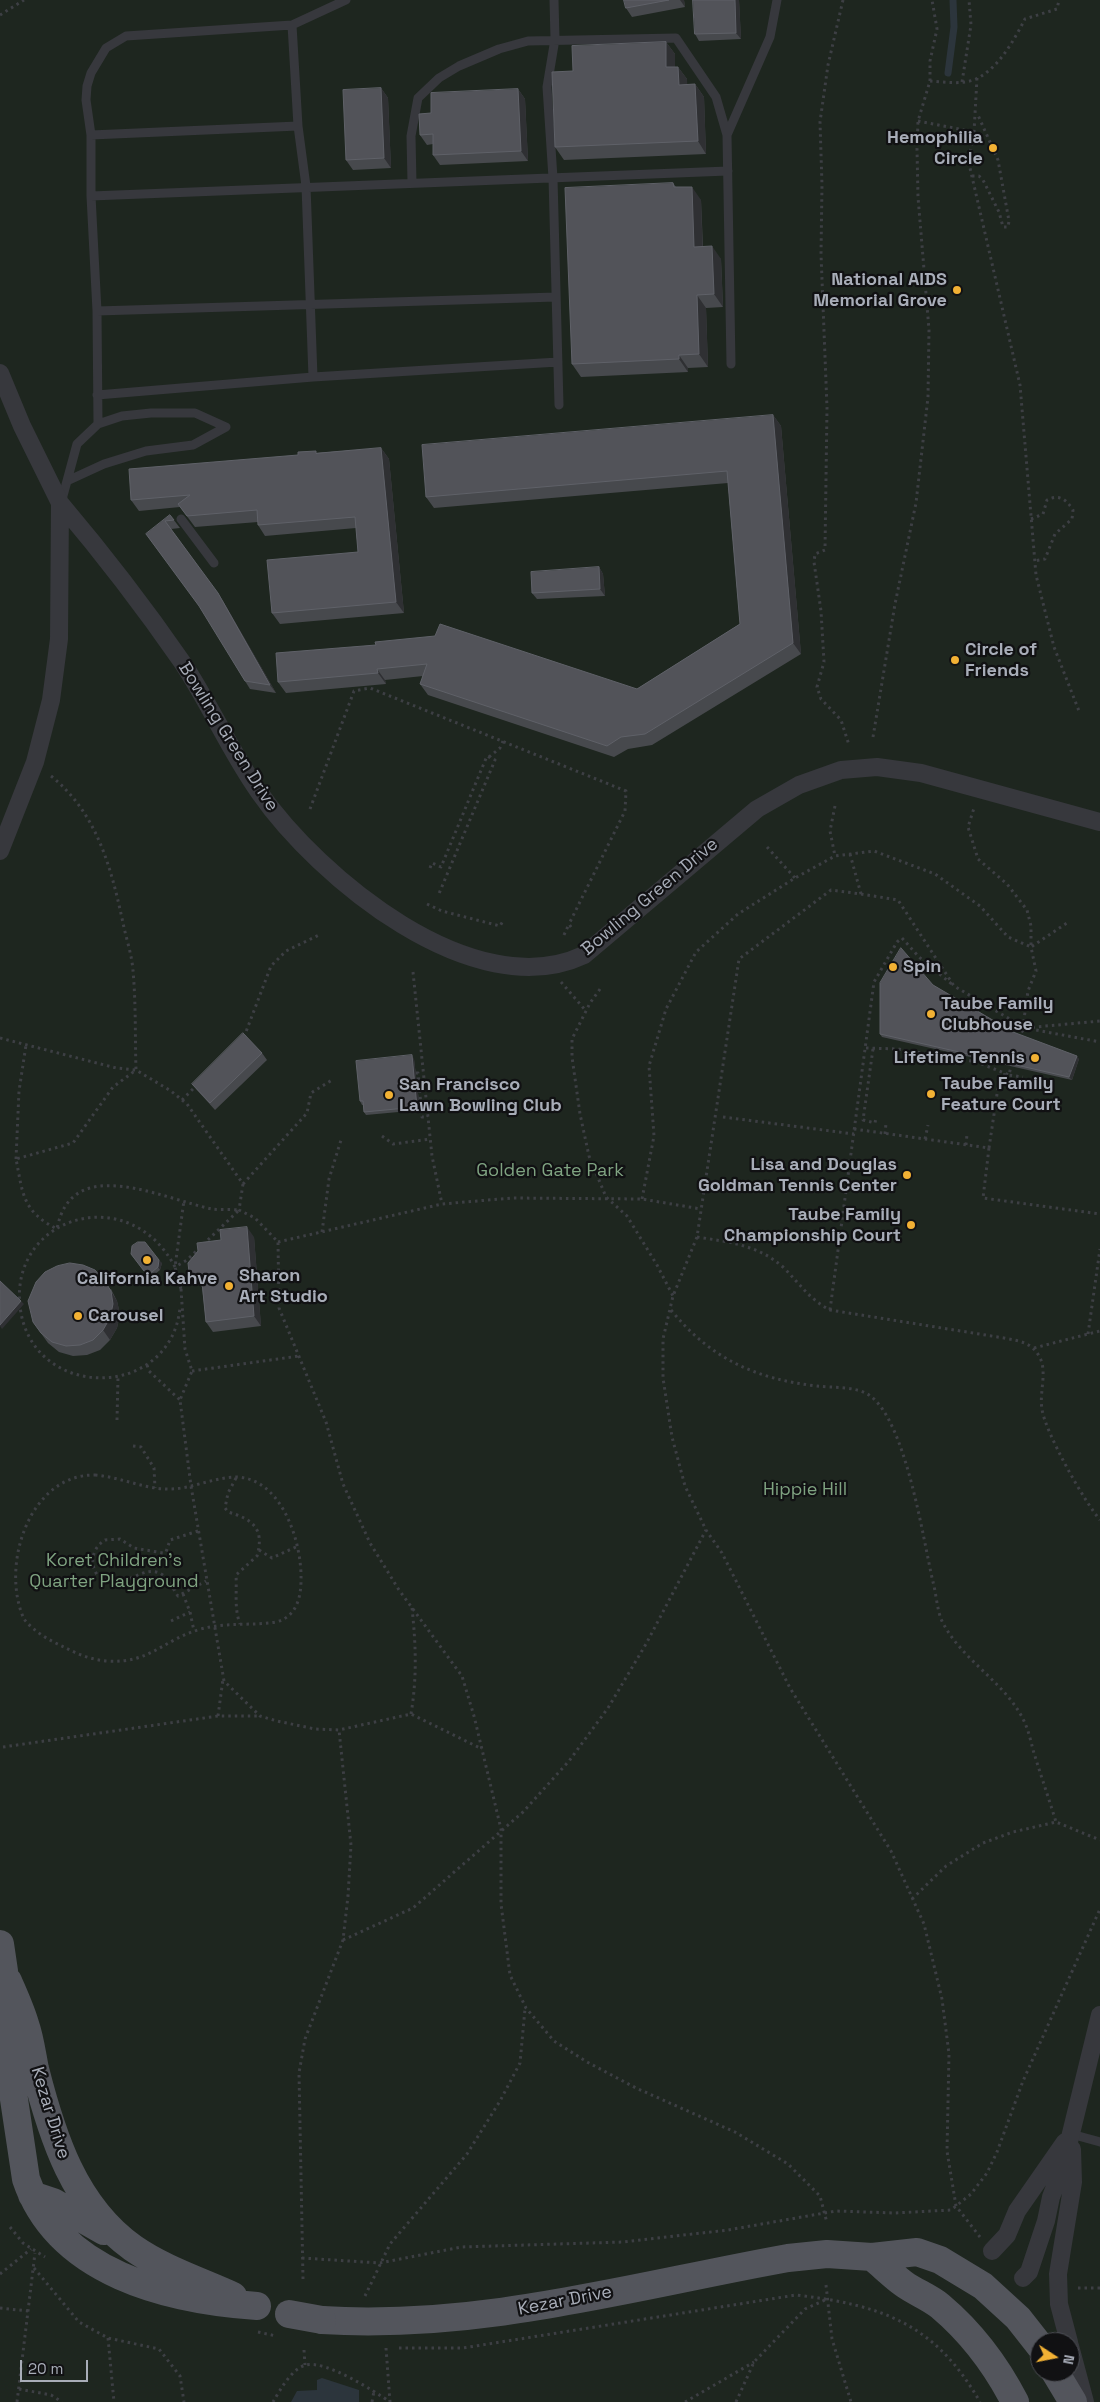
<!DOCTYPE html>
<html>
<head>
<meta charset="utf-8">
<style>
	body { margin:0 }
	#map { position:relative; width:1100px; height:2402px; overflow:hidden; background:#161618; font-family:"Space Grotesk",sans-serif }
	canvas { display:block }
	.north { position:absolute; left:1030px; top:2332px; width:50px; height:50px; box-sizing:border-box; background:#111113; border:1px solid #4d4f55; border-radius:50%; rotate:101deg; font-size:14px; font-weight:700; line-height:20px; text-align:center; color:#a8adb8 }
	.north::after { content:''; display:block; margin:auto; width:18px; height:22px; background:#f2b134; clip-path:polygon(50% 0,100% 100%,50% 72%,0 100%) }
	.scale { position:absolute; left:20px; top:2360px; width:68px; height:22px; box-sizing:border-box; border:2px solid #a8adb8; border-top:0; padding-left:6px; font-size:15px; line-height:18px; white-space:nowrap; color:#a8adb8; -webkit-text-stroke:4px #111113; paint-order:stroke }
</style>
</head>
<body>
<div id="map">
<canvas width="1100" height="2402"></canvas>
<div class="north">N</div>
<div class="scale">20 m</div>
</div>
<script>
const g = document.querySelector('canvas').getContext('2d');
g.lineJoin = 'round';
function fill(path, color) { g.fillStyle = color; g.fill(path, 'evenodd'); }
function trace(path, color, width, dash) { g.strokeStyle = color; g.lineWidth = width; g.lineCap = dash ? 'butt' : 'round'; g.setLineDash(dash || []); g.stroke(path); }
function write(font, color, halo, rows, align = 'center') {
  g.font = font + ' "Space Grotesk",sans-serif'; g.lineWidth = 4.5; g.setLineDash([]); g.textBaseline = 'middle'; g.strokeStyle = halo; g.fillStyle = color; for (const [text, x, y, turn = 0] of rows) {
    g.save(); g.translate(x, y); g.rotate((+turn || 0) * Math.PI / 180); g.textAlign = isNaN(turn) ? turn : align; if (halo) g.strokeText(text, 0, 0); g.fillText(text, 0, 0); g.restore();
  }
}
const green = new Path2D(`
	M0 0H1100V2402H0ZM1040 2342H1070V2372H1040Z`);
const water = new Path2D(`
	M322 2378 359 2390V2402H291L297 2391 317 2390V2380Z`);
const stream = new Path2D(`
	M948 73 954 27 953 0`);
const path = new Path2D(`
	M843 0 828 65 820 122 822 185 821 254 827 408 825 550 815 554 814 562 821 611 824 662 817 687 821 699 841 720 849 745
	M0 15 24 0
	M977 78 974 132 969 158 970 168 1020 385 1036 575 1054 647 1079 711
	M930 81V61L937 29 932 0
	M962 82 971 25 969 0
	M918 121 974 132
	M972 176H979L983 180 999 212 1003 227H1008L1009 221 998 160 977 113
	M1031 519 1043 514 1047 500C1059 494 1066 499 1073 510L1072 519 1055 534 1045 559 1034 561
	M873 737 895 604 916 503 928 397 929 330 918 197 917 149 918 121 930 81C944 82 962 85 976 79 999 68 1014 40 1025 19L1057 9 1059 0
	M489 757 500 748 503 741
	M51 776C97 813 111 867 123 923 126 938 132 955 133 971 136 1004 135 1037 136 1070L113 1087 73 1143 16 1159C23 1194 22 1211 57 1229 71 1152 163 1199 212 1209 220 1210 230 1209 239 1210L187 1260 175 1267
	M835 806 830 831 835 856
	M310 809 354 691 370 688 626 791 625 811 569 924 573 930
	M767 847 795 878
	M850 854 861 894 831 890 739 959 697 1237 673 1296 663 1339V1378L672 1437 685 1486 706 1530 722 1553 790 1688 891 1851 924 1924 942 1999 949 2054 947 2151 956 2206 980 2237
	M430 868 432 863 441 867 487 756 495 760 438 896
	M861 894 898 900 954 986 1025 1028 1100 1042
	M427 904 442 911 500 926 503 921
	M564 935 569 924
	M413 972 432 1156 442 1204
	M561 982 586 1011
	M600 989 590 1003 572 1039V1057L580 1114 589 1156 606 1197 627 1216 657 1265 673 1296
	M1025 1028 1024 1019 1028 991 1036 971 1031 947 1067 923
	M244 1037 271 966 286 951 319 935
	M1017 1037 1025 1028 1100 1021
	M0 1038 116 1068 136 1070 171 1091 187 1104 243 1184 239 1210 255 1218 278 1242 279 1308 326 1422 343 1484 370 1543 399 1590 462 1676 474 1716 501 1829V1904L510 1975 526 2008 554 2041 587 2062 636 2088 735 2132 788 2164 820 2196 827 2223
	M866 1048 898 1049 977 1062 1009 1075 1011 1066
	M873 1049 863 1120 875 1123 876 1118
	M933 1063 934 1055
	M416 1073H418L422 1117H428
	M182 1100 197 1085
	M723 1117 854 1134
	M854 1129 989 1148 983 1198 1100 1214
	M885 1134 886 1123
	M382 1136 393 1144 431 1139
	M925 1139 928 1125
	M966 1145 967 1134
	M989 1148 1000 1074 1023 1077
	M16 1159 19 1091 26 1045
	M243 1184 307 1113 311 1093 332 1080
	M642 1199 654 1136 649 1066 666 1009 696 952 738 914 795 878 835 856 874 851 935 874 980 906 1008 937 1031 947V926L1027 910 1007 884 978 859 968 827 974 808
	M322 1232 329 1179 341 1140
	M697 1237C729 1242 759 1245 784 1268 800 1284 809 1299 830 1310L1004 1338C1019 1341 1031 1342 1039 1356 1048 1371 1039 1392 1042 1409 1045 1432 1084 1501 1100 1520
	M278 1242 442 1204 512 1198 642 1199 701 1209
	M175 1267C129 1180 10 1216 20 1306 30 1401 170 1402 180 1308
	M181 1289 185 1349 192 1371 180 1400 191 1486 224 1681 260 1716 277 1721 315 1729 339 1730 411 1714 482 1749
	M181 1289 175 1267 184 1200
	M671 1310C710 1358 755 1379 817 1386 833 1388 855 1386 869 1395 906 1420 923 1539 933 1582 936 1593 937 1608 941 1619 960 1660 1005 1681 1024 1721 1029 1731 1031 1743 1034 1753 1041 1776 1049 1799 1056 1822
	M830 1310 874 982 897 942 902 938 919 957 954 986
	M1088 1334 1100 1249
	M1034 1348 1100 1331
	M147 1365 149 1371 180 1400
	M192 1371 299 1356
	M117 1420 118 1377
	M133 1446 141 1447 154 1468 155 1488
	M95 1475C119 1477 142 1488 166 1489 190 1490 213 1477 237 1477 282 1479 302 1542 301 1580 301 1598 296 1617 276 1622 252 1626 226 1622 201 1629 164 1639 150 1664 107 1661 92 1660 77 1654 64 1647 50 1641 33 1631 24 1619 0 1566 29 1474 95 1475Z
	M236 1478 228 1493 225 1508 228 1512C252 1519 265 1528 257 1556L236 1575C237 1592 234 1608 240 1624
	M198 1531 170 1540 166 1552 163 1553 134 1548 120 1539 105 1540C92 1548 89 1564 98 1576L115 1583C131 1582 149 1563 164 1576 171 1581 173 1590 178 1596L206 1581
	M259 1550 272 1558 298 1546
	M183 1594 190 1612 194 1631
	M171 1621 190 1612
	M411 1714C417 1678 416 1645 412 1608
	M218 1716 223 1679
	M3 1747 218 1716H259
	M912 1899 946 1866 983 1843 1013 1832 1056 1822 1100 1840
	M343 1940 413 1908 523 1812 569 1761 608 1708 646 1644 706 1530
	M10 2227 23 2243 45 2257
	M302 2258 380 2263 461 2247 623 2242 728 2230 836 2211 895 2213 951 2210 971 2194 987 2173 997 2152 1023 2081 1100 1909
	M34 2268 79 2322 108 2338 159 2349 180 2376 184 2402
	M0 2274 31 2249
	M303 2279 299 2073 305 2039 343 1940 348 1896 351 1845 339 1730
	M826 2285 832 2339 851 2402
	M1078 2288H1100
	M365 2296 390 2244 467 2154 500 2101 520 2063 525 2009
	M0 2308 28 2311
	M258 2332 276 2336
	M108 2338 114 2402
	M386 2348 390 2402
	M399 2348H463L796 2295C881 2305 935 2323 980 2402
	M304 2350 305 2365
	M19 2389 51 2395 62 2402
	M17 2402 35 2253
	M273 2402C280 2390 292 2368 306 2365 326 2360 374 2391 390 2402
	M372 2402 374 2391
	M685 2402 754 2362
	M736 2402 754 2362 805 2309 825 2300`);
const lane = new Path2D(`
	M554 0 555 39 547 87 553 178 559 405
	M292 25 298 126 306 186 313 377
	M91 135 298 126
	M412 183 411 136 418 98 439 78 459 66 499 49 528 41 676 38 716 97 727 135
	M91 196 728 171
	M97 311 556 297
	M731 364 727 135 770 37 777 0
	M97 395 313 377 558 362
	M98 424 97 311 91 196V135L86 100 87 86 91 73 106 48 126 36 292 25 346 0
	M67 481 104 464 146 451 193 445 226 427
	M61 503 77 444 98 424 122 416 151 413H195L226 427
	M181 519 214 563
	M1071 2134 1100 2142`);
const street = new Path2D(`
	M0 373 22 426 60 503 59 639 51 700 35 762 0 851
	M60 503C104 555 144 607 182 662 210 704 230 751 259 792 318 877 474 1007 584 955L757 809 799 785 841 770 877 767 921 773 1100 822
	M992 2251 1007 2235 1017 2211 1065 2142
	M1023 2278 1029 2272 1046 2221 1051 2197 1063 2166 1100 2015
	M1069 2342 1059 2304 1058 2274 1073 2182 1072 2149
	M1070 2346 1085 2402`);
const primary = new Path2D(`
	M0 1944 4 1971 3 2026 26 2179C58 2274 169 2300 257 2306
	M8 1981C14 1995 21 2010 25 2024 30 2038 32 2054 35 2069 52 2136 74 2206 133 2248 163 2269 200 2281 233 2296
	M32 2195 53 2202 104 2231
	M872 2257C883 2266 893 2276 904 2284 915 2292 929 2297 940 2306 972 2333 996 2365 1015 2402
	M322 2320C481 2330 633 2286 788 2258L827 2254 872 2257 917 2252 940 2260 983 2286 1018 2318 1040 2346
	M1055 2372 1073 2402`);
const primaryBridge = new Path2D(`
	M289 2314 322 2320`);
const wall = new Path2D(`
	M624 0H684L685 7 632 17 626 8Z
	M739 0 741 39 699 41 695 34Z
	M666 42 675 54V67H678L687 79V85L695 84 704 97 706 154 564 160 555 147 573 71Z
	M381 88 388 98 391 168 353 170 346 160Z
	M518 89 525 99 528 161 440 165 433 155V144L427 145 420 135 431 113Z
	M673 183 676 187 701 200 703 247 721 259 723 307 706 308 708 367 688 368V372L581 377 572 364Z
	M773 415 781 426 801 654 652 745 628 749 614 757 428 695 420 684 423 676 385 680 386 684 286 693 278 682 376 645 637 689 740 624 728 483 434 508 426 497Z
	M381 448 389 459 404 613 280 624 272 613 358 552 356 528 265 536 258 525V522L195 527 180 507 139 511 131 500 318 453Z
	M170 515 180 528 171 529 223 601 276 693 250 689 245 681 201 608 146 534Z
	M599 567 603 574 605 596 537 599 532 593Z
	M933 985 1013 1032 1079 1059 1072 1080 882 1037 880 1034Z
	M262 1053 267 1060 215 1110 197 1090 192 1084Z
	M414 1059 420 1110 366 1115 364 1112 363 1105H362L360 1101Z
	M254 1237 261 1326 213 1332 206 1322 202 1287 196 1282 189 1272Z
	M131 1254 162 1263 160 1270 154 1275H147Z
	M111 1289 117 1301 120 1314 117 1328 110 1340 100 1350 87 1355 73 1356 59 1352 48 1343 33 1322Z`);
const shadedWall = new Path2D(`
	M680 0H684L685 7Z
	M735 0H739L741 39 736 33Z
	M666 42 675 54V80L666 67Z
	M678 67 687 79 688 97 679 85Z
	M695 84 704 97 706 154 698 141Z
	M381 88 388 98 391 168 384 158Z
	M518 89 525 99 528 161 521 151Z
	M692 187 701 200 703 260 694 247Z
	M712 246 721 259 723 307 714 294Z
	M697 295 706 308 708 367 699 354Z
	M679 355 688 368V372L679 359Z
	M773 415 781 426 801 654 793 643Z
	M381 448 389 459 404 613 396 602Z
	M599 567 603 574 605 596 600 589Z
	M218 593 223 601 276 693 270 685Z
	M377 669 385 680 386 684 378 673Z
	M412 1055 414 1059 420 1110 417 1107Z
	M1077 1056 1079 1059 1072 1080 1069 1077Z
	M247 1227 254 1237 261 1326 254 1316Z
	M159 1260 162 1263 160 1270 158 1267Z
	M104 1280 117 1301 120 1314 117 1328 110 1340 103 1330Z
	M21 1301 24 1304 2 1329 0 1326V1325Z`);
const building = new Path2D(`
	M624 0H669L626 8Z
	M693 0H735L736 33 695 34Z
	M666 42V67H678L679 85 695 84 698 141 555 147 552 72 573 71 572 46Z
	M381 88 384 158 346 160 343 90Z
	M518 89 521 151 433 155V134L420 135 419 114 431 113V93Z
	M673 183 674 187H692L694 247 712 246 714 294 697 295 699 354 679 355V359L572 364 565 188Z
	M773 415 793 643 645 734 621 737 607 746 420 684 427 664 377 669 378 673 278 682 276 653 376 645 375 642 435 636 440 624 637 689 740 624 727 471 426 497 422 445Z
	M381 448 396 602 272 613 267 560 358 552 355 517 258 525 257 510 187 516 178 504 190 495 131 500 129 469 298 455V452L316 451V453Z
	M170 515 174 520 165 521 218 593 270 685 245 681 199 606 146 534Z
	M599 567 600 589 532 593 531 572Z
	M901 948 933 985 1013 1032 1077 1056 1069 1077 880 1034V983Z
	M243 1033 262 1053 210 1103 192 1084Z
	M412 1055 417 1107 364 1112 363 1101H360L356 1061Z
	M247 1227 254 1316 206 1322 202 1282 189 1272 188 1263 198 1251 197 1243 221 1240 220 1230Z
	M138 1242H145L159 1260 158 1267 152 1272 144 1271 131 1254 132 1246Z
	M70 1263 83 1265 95 1270 104 1280 111 1291 113 1304 110 1318 103 1330 93 1340 80 1345 66 1346 52 1342 41 1333 33 1322 28 1301 36 1282 45 1272 57 1266Z
	M0 1281 21 1301 0 1325Z`);
const markers = [
	[993,148,5,"#f2b134"],
	[957,290,5,"#f2b134"],
	[955,660,5,"#f2b134"],
	[893,967,5,"#f2b134"],
	[931,1014,5,"#f2b134"],
	[1035,1058,5,"#f2b134"],
	[931,1094,5,"#f2b134"],
	[389,1095,5,"#f2b134"],
	[907,1175,5,"#f2b134"],
	[911,1225,5,"#f2b134"],
	[147,1260,5,"#f2b134"],
	[229,1286,5,"#f2b134"],
	[78,1316,5,"#f2b134"]
];
const poiNames = [
	["Hemophilia",983,138,"right"],
	["Circle",983,159,"right"],
	["National AIDS",947,280,"right"],
	["Memorial Grove",947,301,"right"],
	["Circle of",965,650],
	["Friends",965,671],
	["Spin",903,967],
	["Taube Family",941,1004],
	["Clubhouse",941,1025],
	["Lifetime Tennis",1025,1058,"right"],
	["Taube Family",941,1084],
	["Feature Court",941,1105],
	["San Francisco",399,1085],
	["Lawn Bowling Club",399,1106],
	["Lisa and Douglas",897,1165,"right"],
	["Goldman Tennis Center",897,1186,"right"],
	["Taube Family",901,1215,"right"],
	["Championship Court",901,1236,"right"],
	["Sharon",239,1276],
	["Art Studio",239,1297],
	["California Kahve",147,1279,"center"],
	["Carousel",88,1316]
];
const streetNames = [
	["Bowling Green Drive",228,737,58],
	["Bowling Green Drive",650,897,-40],
	["Kezar Drive",50,2113,73],
	["Kezar Drive",565,2301,-11]
];
const parkNames = [
	["Golden Gate Park",550,1171],
	["Hippie Hill",805,1490],
	["Koret Children's",114,1561],
	["Quarter Playground",114,1582]
];
fill(green, '#1e261f');
fill(water, '#2c353c');
trace(stream, '#2c353c', 7);
trace(path, '#3d3f44', 3, [2.5, 4]);
trace(lane, '#37383d', 9);
trace(street, '#37383d', 18);
trace(primary, '#53555c', 28);
trace(primaryBridge, '#53555c', 28);
fill(wall, '#47494d');
fill(shadedWall, '#2f3033');
fill(building, '#525359');
trace(building, '#5f6168', 1);
for (const [x, y, r, color] of markers) { const dot = new Path2D(); dot.arc(x, y, r, 0, 2 * Math.PI); g.fillStyle = color; g.fill(dot); trace(dot, '#111113', 2); }
write('bold 18px', '#a8adb8', '#111113', poiNames, 'left');
write('18px', '#a8adb8', '#111113', streetNames);
write('18px', '#7fa381', '#111113', parkNames);
</script>
</body>
</html>
